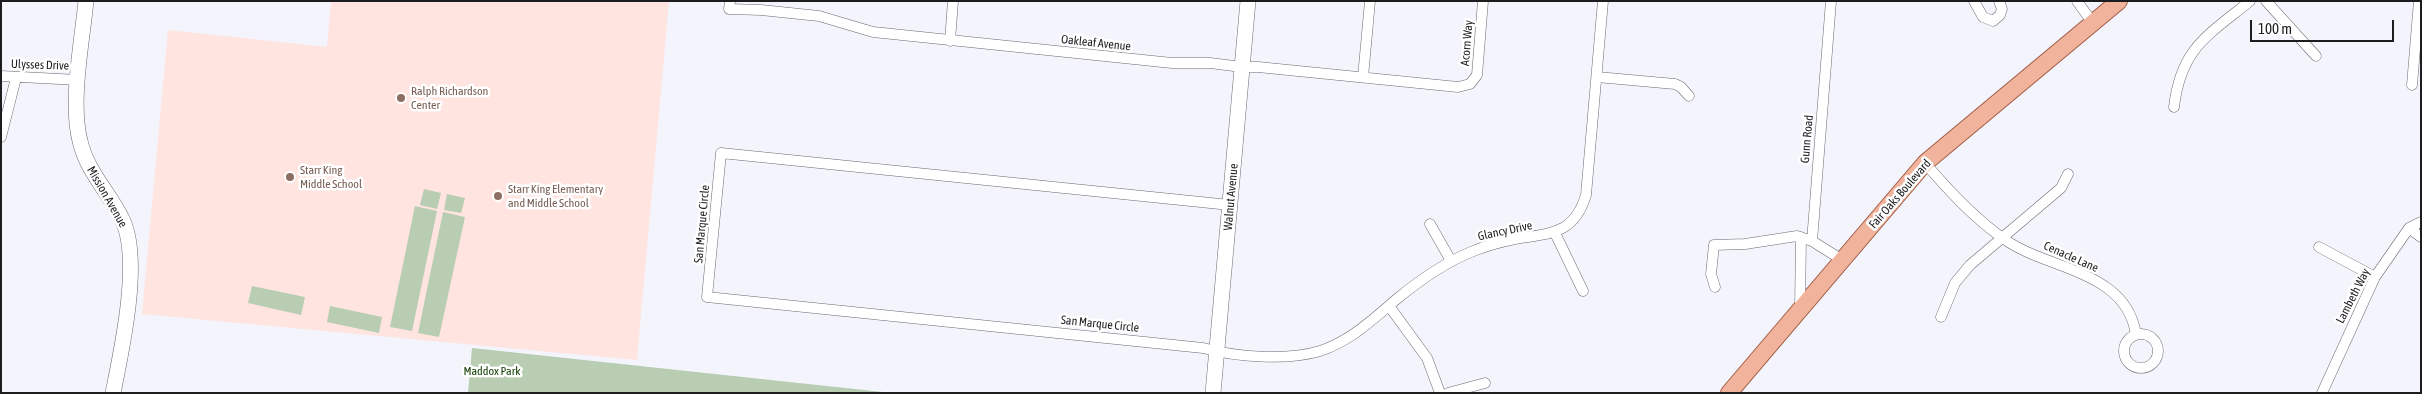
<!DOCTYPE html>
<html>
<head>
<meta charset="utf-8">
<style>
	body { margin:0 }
	#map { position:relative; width:2422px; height:394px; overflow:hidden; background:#f3f4fc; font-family:"Asap Condensed",sans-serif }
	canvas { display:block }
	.frame { position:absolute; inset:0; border:2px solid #1d1d20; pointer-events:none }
	.scale { position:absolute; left:2250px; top:20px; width:144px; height:22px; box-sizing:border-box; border:2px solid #1d1d20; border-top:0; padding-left:6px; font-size:15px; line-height:18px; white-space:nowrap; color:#1d1d20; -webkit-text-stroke:4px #fff; paint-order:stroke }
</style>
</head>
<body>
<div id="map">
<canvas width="2422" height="394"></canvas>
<div class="frame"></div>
<div class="scale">100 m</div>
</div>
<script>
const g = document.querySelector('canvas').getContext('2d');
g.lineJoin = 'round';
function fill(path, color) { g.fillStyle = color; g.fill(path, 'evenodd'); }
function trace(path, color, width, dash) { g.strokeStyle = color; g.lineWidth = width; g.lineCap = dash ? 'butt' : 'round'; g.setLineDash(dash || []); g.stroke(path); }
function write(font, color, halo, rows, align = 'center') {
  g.font = font + ' "Asap Condensed",sans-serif'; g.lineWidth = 5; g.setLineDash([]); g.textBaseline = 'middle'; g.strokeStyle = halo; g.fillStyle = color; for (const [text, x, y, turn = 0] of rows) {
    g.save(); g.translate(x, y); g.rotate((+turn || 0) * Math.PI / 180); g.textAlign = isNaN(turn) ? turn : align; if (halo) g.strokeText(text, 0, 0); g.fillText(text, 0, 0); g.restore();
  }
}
const education = new Path2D(`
	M331 1H669L637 360 142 314 168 30 327 47Z`);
const green = new Path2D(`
	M424 189 441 193 437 209 420 205Z
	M447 194 465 198 461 213 444 210Z
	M415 206 437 211 412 331 390 327Z
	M443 212 465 217 439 337 418 333Z
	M252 286 305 297 301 315 248 303Z
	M330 306 382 317 379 333 327 322Z
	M472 348 892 393H468Z`);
const street = new Path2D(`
	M730 1 729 9 761 10 819 16 873 32 1172 63H1210L1242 67H1258L1458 87 1470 84 1477 75 1483 1
	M1831 1 1812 241 1844 261
	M1974 1 1983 17 1993 21 2000 15 2002 9 1999 1
	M2077 1 2092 22
	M2266 1 2316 56
	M950 41 953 1
	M1 76 79 80
	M1363 77 1370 1
	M1597 77 1675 84 1681 87 1689 96
	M2412 85 2419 1
	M2174 107C2181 48 2207 36 2250 1
	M1 137 16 78
	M1925 163C1949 191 1974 218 2004 239 2047 270 2127 270 2136 335
	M1230 205 721 153 707 297 1203 348C1236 357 1287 361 1320 351 1351 341 1373 319 1398 298 1420 280 1444 263 1471 252 1485 246 1500 242 1515 239 1550 233 1574 235 1586 195L1603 1
	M1430 224 1451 261
	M2409 228 2421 237
	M1555 233 1583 291
	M2319 247 2375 277
	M1715 287 1711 274 1714 245 1745 244 1797 236 1812 241
	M1389 306 1427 358 1440 393
	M1800 309 1801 237
	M1941 317 1955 283 1970 265 2061 188 2068 174
	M2124 351a17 17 0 1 1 34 0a17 17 0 1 1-34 0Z
	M1448 393 1485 383
	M2322 393 2375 277 2409 228 2421 222`);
const secondary = new Path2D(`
	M86 1C82 42 70 102 80 141 87 172 110 193 123 221 141 262 122 348 113 393
	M1213 393 1248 1`);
const primary = new Path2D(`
	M1729 393 1925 163 2119 1`);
const markers = [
	[401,98,5,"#8d6e63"],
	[290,177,5,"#8d6e63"],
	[498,196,5,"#8d6e63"]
];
const streetNames = [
	["Oakleaf Avenue",1096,43,6],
	["Acorn Way",1467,43,-85],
	["Ulysses Drive",40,65,2],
	["Gunn Road",1807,139,-85],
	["Fair Oaks Boulevard",1900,194,-49],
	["Mission Avenue",107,197,60],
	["Walnut Avenue",1231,197,-85],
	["San Marque Circle",702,224,-85],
	["Glancy Drive",1505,231,-12],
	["Cenacle Lane",2071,257,24],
	["Lambeth Way",2353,296,-63],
	["San Marque Circle",1100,324,6]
];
const educationNames = [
	["Ralph Richardson",411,91],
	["Center",411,105],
	["Starr King",300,170],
	["Middle School",300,184],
	["Starr King Elementary",508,189],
	["and Middle School",508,203]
];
const parkNames = [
	["Maddox Park",492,371]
];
fill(education, '#ffe4e0');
fill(green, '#b8cdb2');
trace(street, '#696a70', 11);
trace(secondary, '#696a70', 16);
trace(primary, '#a05d46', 18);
trace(street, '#fff', 10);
trace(secondary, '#fff', 15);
trace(primary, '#f1b39c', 16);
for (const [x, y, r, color] of markers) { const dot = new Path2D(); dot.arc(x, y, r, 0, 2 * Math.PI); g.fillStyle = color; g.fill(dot); trace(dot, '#fff', 2); }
write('12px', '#1d1d20', '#fff', streetNames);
write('12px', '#785e54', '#fff', educationNames, 'left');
write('12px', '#174007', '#fff', parkNames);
</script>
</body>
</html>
